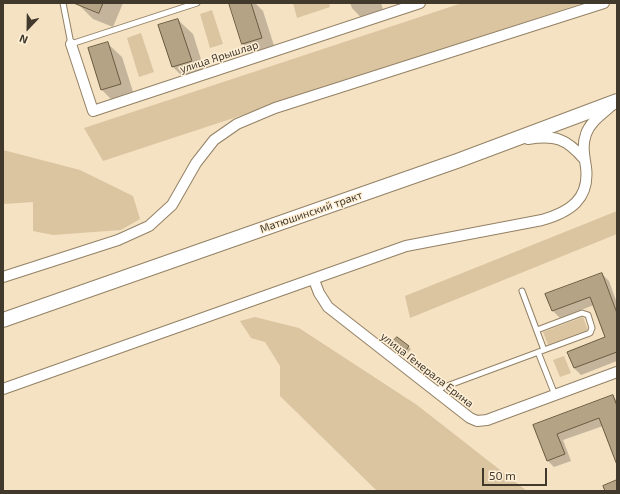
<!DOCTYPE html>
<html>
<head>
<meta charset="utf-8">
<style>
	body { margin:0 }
	#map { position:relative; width:620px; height:494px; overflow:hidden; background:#f5e2c3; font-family:"Exo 2",sans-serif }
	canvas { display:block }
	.frame { position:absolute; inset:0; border:4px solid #40392c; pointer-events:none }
	.north { position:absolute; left:8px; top:8px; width:40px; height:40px; -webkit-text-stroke:3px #fff0d7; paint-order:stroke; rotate:202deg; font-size:11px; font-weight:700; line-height:16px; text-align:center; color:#40392c }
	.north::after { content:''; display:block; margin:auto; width:14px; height:18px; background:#40392c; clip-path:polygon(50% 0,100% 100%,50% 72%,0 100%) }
	.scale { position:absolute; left:482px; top:468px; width:65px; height:18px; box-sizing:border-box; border:2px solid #40392c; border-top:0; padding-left:5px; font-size:12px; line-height:14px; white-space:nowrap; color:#40392c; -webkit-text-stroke:3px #fff0d7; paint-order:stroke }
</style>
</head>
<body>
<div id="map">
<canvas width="620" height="494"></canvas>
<div class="frame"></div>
<div class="north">N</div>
<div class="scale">50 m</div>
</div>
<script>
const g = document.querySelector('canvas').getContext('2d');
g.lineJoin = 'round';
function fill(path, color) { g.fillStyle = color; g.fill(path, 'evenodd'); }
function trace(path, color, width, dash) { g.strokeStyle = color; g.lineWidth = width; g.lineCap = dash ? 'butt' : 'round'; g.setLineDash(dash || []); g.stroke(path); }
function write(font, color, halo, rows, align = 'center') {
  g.font = font + ' "Exo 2",sans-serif'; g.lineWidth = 3; g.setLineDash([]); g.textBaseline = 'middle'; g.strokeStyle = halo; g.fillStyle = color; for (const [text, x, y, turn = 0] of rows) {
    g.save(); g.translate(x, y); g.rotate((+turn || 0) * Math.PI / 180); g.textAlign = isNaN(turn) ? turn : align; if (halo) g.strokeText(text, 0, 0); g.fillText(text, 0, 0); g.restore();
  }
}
const green = new Path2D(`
	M293 3H329L330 7 297 18Z
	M462 3H583L103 161 84 128Z
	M212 10 223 44 210 48 200 14Z
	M141 33 154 72 139 77 127 38Z
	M3 150 80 170 133 196 140 219 121 230 53 235 33 231V202L3 204Z
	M617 211V234L410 318 405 296Z
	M255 317 299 328 417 405 527 491H378L375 489 280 396V366L265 342 251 338 240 321Z
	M583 317 588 330 548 345 543 332Z
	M564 356 571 373 560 377 553 360Z`);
const shadow = new Path2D(`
	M80 3H123L113 27 93 19 79 5Z
	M230 3H255L263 11 276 52 257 58 243 44Z
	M350 3H381L385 16 366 23 352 8Z
	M178 20 193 34 206 75 187 81 172 66Z
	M107 43 122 57 135 98 116 104 102 90Z
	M602 274 609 281 617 303V361L581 375 574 368 607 338 594 305 560 318 553 311 547 295Z
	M397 338 411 349 404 357 393 348Z
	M613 397 617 401V464L603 426 563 440 571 461 554 467 547 460 534 425Z`);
const building = new Path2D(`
	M74 3H103L99 13Z
	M229 3H251L262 38 242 44Z
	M178 19 192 61 172 67 158 25Z
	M108 42 121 84 101 90 88 48Z
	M602 273 617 313V352L574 368 567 352 605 337 590 297 552 311 545 294Z
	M397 337 409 346 402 356 389 346Z
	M613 395 617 406V465L599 418 557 434 565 454 547 461 533 425Z
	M617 480V491H605L603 486Z`);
const lane = new Path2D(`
	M63 3 71 44 197 3
	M537 330 582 313 588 315 592 328 590 333 544 350
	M538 352 555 395
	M436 390 544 350 522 291`);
const street = new Path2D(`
	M71 44 93 111 420 3
	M528 139C555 135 566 138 584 159
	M3 277 118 240 149 226 172 205 196 163 214 140 237 124 275 108 604 3
	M314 280 319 293 328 307 470 418 477 421 487 420 617 372
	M3 389 406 246 542 220C570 212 590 199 586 167 584 155 582 145 586 134 590 122 602 114 611 106`);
const secondary = new Path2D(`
	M3 320 457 161 617 101`);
const streetNames = [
	["улица Ярышлар",219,57,-18],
	["Матюшинский тракт",311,212,-19],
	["улица Генерала Ерина",427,370,38]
];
fill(green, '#dbc5a0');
fill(shadow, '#0003');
fill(building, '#b5a386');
trace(building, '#6a5a3f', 1);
trace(lane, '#938165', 7);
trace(street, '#938165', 12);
trace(secondary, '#938165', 16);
trace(lane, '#fff', 5);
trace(street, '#fff', 10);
trace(secondary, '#fff', 14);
write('11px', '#40392c', '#fff0d7', streetNames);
</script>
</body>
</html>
